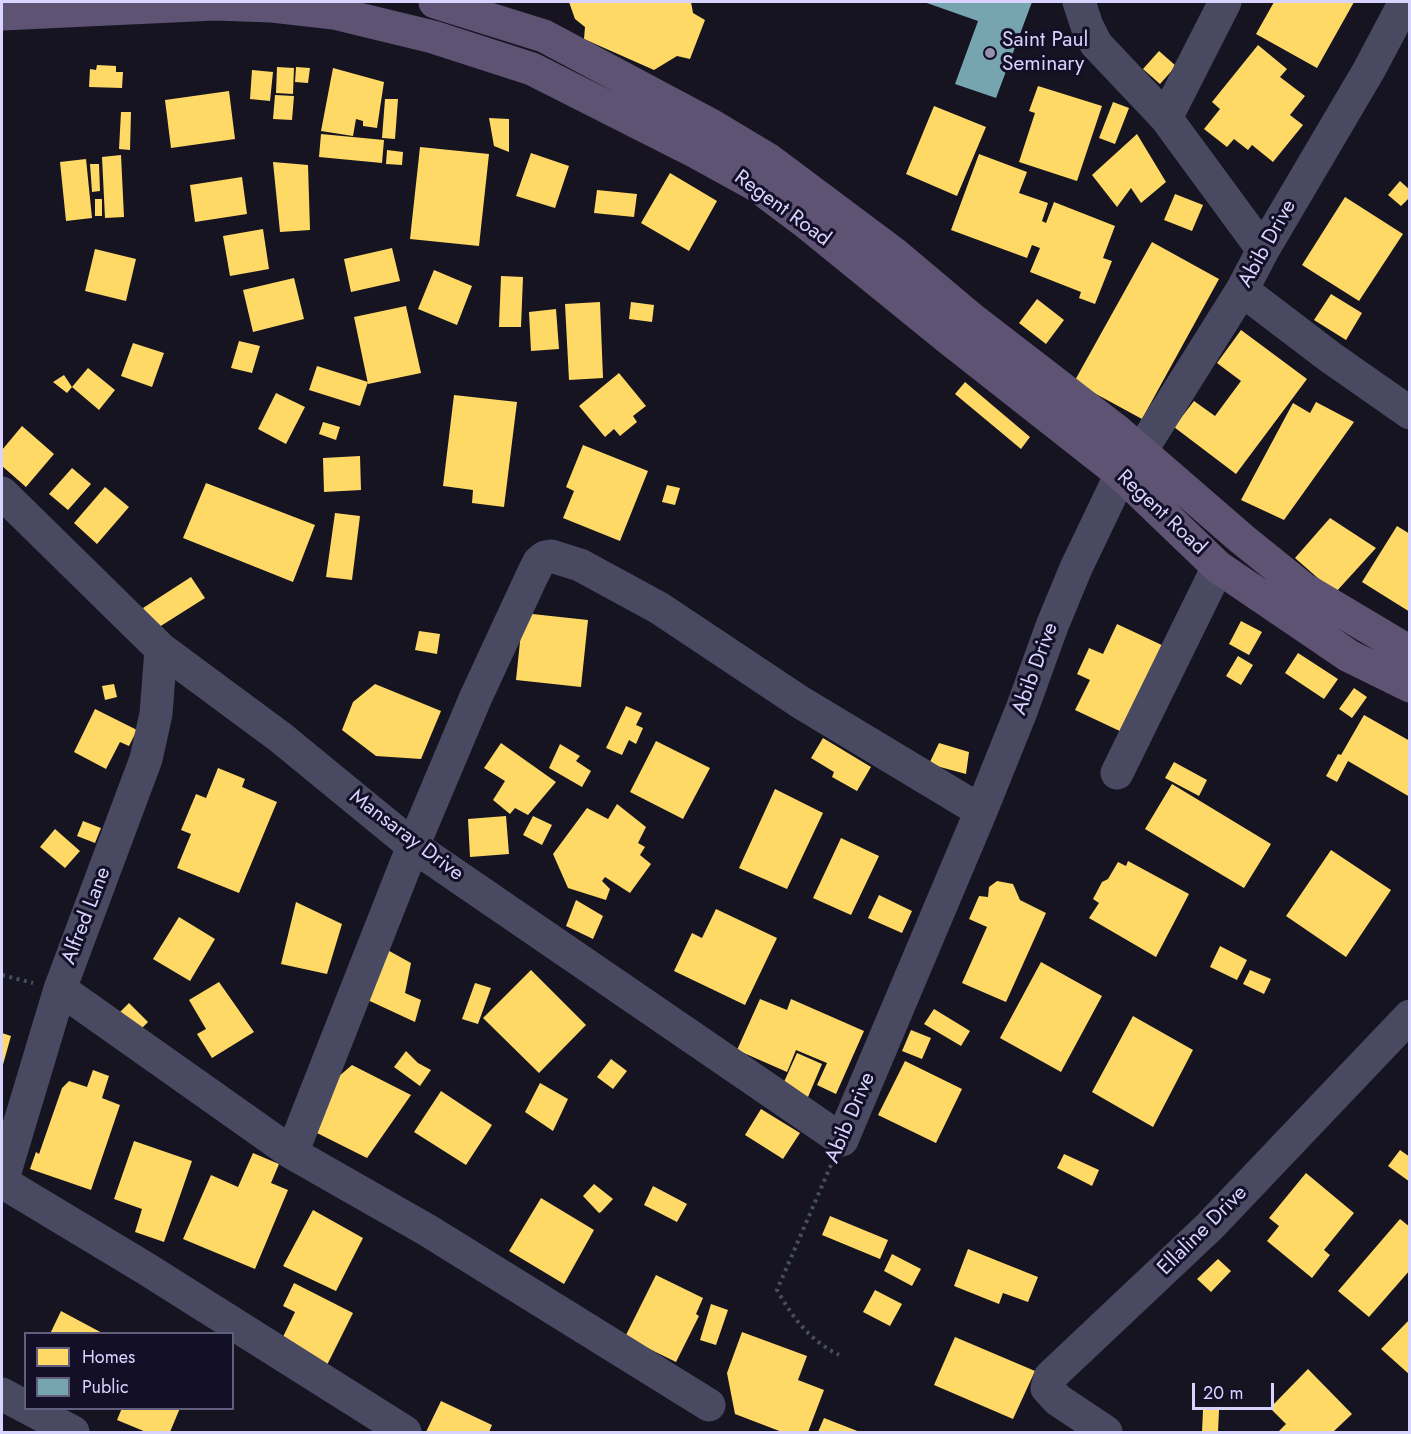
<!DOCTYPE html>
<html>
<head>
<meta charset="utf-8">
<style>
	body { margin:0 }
	#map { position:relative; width:1411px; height:1434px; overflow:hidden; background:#161421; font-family:Jost,sans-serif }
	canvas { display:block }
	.frame { position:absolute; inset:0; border:3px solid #d9d4ff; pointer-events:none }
	.legend { position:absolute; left:24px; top:1332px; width:210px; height:78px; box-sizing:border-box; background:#130f26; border:2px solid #625e7d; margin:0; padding:8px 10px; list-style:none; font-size:18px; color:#d9d4ff }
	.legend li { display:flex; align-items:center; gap:12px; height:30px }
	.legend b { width:30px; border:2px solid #625e7d }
	.scale { position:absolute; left:1192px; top:1383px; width:82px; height:27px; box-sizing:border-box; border:3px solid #d9d4ff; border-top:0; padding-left:8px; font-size:18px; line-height:21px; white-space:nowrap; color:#d9d4ff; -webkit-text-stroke:4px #130f26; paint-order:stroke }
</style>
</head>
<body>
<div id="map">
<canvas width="1411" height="1434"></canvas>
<div class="frame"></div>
<ul class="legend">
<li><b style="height:16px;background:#ffd966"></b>Homes</li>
<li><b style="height:16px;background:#76a5af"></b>Public</li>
</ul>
<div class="scale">20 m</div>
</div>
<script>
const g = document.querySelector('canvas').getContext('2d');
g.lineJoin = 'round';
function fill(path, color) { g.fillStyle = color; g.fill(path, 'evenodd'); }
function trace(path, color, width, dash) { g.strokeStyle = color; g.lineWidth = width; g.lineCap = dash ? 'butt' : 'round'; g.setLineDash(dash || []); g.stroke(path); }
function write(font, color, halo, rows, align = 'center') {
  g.font = font + ' Jost,sans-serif'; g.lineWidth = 6; g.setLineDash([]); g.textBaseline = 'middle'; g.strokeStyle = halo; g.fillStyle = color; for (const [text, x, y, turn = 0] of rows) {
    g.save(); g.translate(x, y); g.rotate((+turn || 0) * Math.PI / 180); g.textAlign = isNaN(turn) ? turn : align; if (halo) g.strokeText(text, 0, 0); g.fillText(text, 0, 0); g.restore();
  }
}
const homes = new Path2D(`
	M569 2H691L693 13 705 20 690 59 677 56 654 70 584 39 585 27 575 19Z
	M1274 2H1354L1317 68 1256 34Z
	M1258 45 1287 69 1280 77 1305 96 1290 115 1303 125 1273 162 1252 145 1248 150 1234 139 1227 147 1204 129 1220 109 1212 102Z
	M1159 51 1176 66 1160 84 1143 69Z
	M97 65 116 66V72H123L122 88 89 87 90 69 96 70Z
	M277 67 294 68 293 94 276 93Z
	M296 67 310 68 308 83 295 82Z
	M333 68 384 82 377 128 363 126V121L356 119 353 136 321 131Z
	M252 70 273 72 270 101 250 99Z
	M1038 86 1102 106 1077 181 1019 162 1035 113 1029 111Z
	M229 91 235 139 171 148 165 100Z
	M275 95 294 96 292 120 273 119Z
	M385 99H398L395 139 382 138Z
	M1113 102 1129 108 1115 144 1099 138Z
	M934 106 986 127 957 196 906 174Z
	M121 112H131L130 150 119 149Z
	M489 118 509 119V152L494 146Z
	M321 134 384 140 382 163 319 157Z
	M1137 134 1166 182 1141 203 1131 188 1117 207 1092 175Z
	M420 147 489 154 479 246 410 239Z
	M387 150 403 152 402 165 386 164Z
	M531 153 569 166 555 208 516 196Z
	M979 154 1027 172 1019 193 1048 203 1042 221 1046 223 1054 202 1115 226 1103 258 1112 261 1095 304 1079 298 1081 292 1030 272 1040 248 1032 245 1027 258 951 230Z
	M121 155 124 217 105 218 102 157Z
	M86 159 92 218 66 221 60 162Z
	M273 162 308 165 310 230 280 232Z
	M90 164H99L100 191 92 192Z
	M670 173 717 201 689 251 641 223Z
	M242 177 247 214 195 222 190 185Z
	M1400 181 1410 190V197L1401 206 1388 195Z
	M597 190 637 194 634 217 594 213Z
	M1175 194 1203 205 1192 231 1164 220Z
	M1345 197 1403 234 1359 301 1302 265Z
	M95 199H102V216H95Z
	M263 229 269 269 230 276 223 236Z
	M1152 242 1219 279 1142 419 1074 382Z
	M392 248 400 281 351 292 344 259Z
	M95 249 136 259 126 301 85 291Z
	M434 270 472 286 457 325 418 309Z
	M501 276 523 277 521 327H499Z
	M294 278 304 319 253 332 243 290Z
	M1331 294 1362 313 1346 340 1314 320Z
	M1037 299 1064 320 1046 344 1019 323Z
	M600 302 603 378 569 380 565 304Z
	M631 302 654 305 652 322 629 319Z
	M406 306 421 373 368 384 354 317Z
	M556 309 559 349 531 351 529 312Z
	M1241 330 1307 379 1236 474 1174 427 1194 401 1215 416 1241 381 1217 363Z
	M239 341 260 346 252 373 231 368Z
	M133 343 164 353 152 387 121 376Z
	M317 366 368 382 360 406 309 390Z
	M88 368 115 390 99 410 72 387Z
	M619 373 646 406 633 416 637 422 620 436 614 429 605 437 579 406Z
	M64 375 72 387 67 393 53 382Z
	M965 382 1030 437 1021 449 955 394Z
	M276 393 305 407 286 444 258 429Z
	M454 395 517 402 504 507 472 503 473 490 443 486Z
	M1316 402 1354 422 1284 520 1241 500 1293 403 1310 413Z
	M323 422 340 427 336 440 319 434Z
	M22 426 54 454 26 487 2 466V450Z
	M583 445 648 471 620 541 563 518 574 491 566 487Z
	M360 456 361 490 324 492 323 458Z
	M72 468 91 484 68 510 49 494Z
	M206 483 315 525 293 582 183 538Z
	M667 485 680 488 675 505 662 502Z
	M105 487 129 507 97 544 74 523Z
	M335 513 360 516 352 580 326 577Z
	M1330 518 1376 548 1335 593 1295 558Z
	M1397 526 1410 534V612L1362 582Z
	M191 577 205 598 156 629 143 608Z
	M523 613 588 620 581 687 516 680Z
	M1241 621 1262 632 1249 655 1229 644Z
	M1117 624 1166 647 1124 733 1075 710 1090 680 1077 674 1089 648 1103 654Z
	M419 631 440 634 437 654 415 650Z
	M1298 653 1338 679 1324 699 1285 673Z
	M1238 656 1253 665 1241 685 1226 676Z
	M114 684 117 697 105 700 102 686Z
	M375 684 441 711 421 759 376 756 342 730 353 702Z
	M1354 688 1367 697 1352 718 1339 709Z
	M626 706 642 713 636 725 643 728 636 744 629 740 622 755 606 748Z
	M95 709 137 730 129 746 120 742 106 769 74 752Z
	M1364 715 1410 741V797L1348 761 1337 782 1326 776 1338 754 1341 755Z
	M823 738 871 767 857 791 832 777 834 772 811 758Z
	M656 741 710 768 683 819 630 792Z
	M501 743 556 782 528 815 515 808 510 814 493 800 505 781 484 768Z
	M939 743 969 752 966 774 929 764Z
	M560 744 580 756 576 761 591 771 582 787 549 768Z
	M1174 762 1207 780 1199 796 1165 778Z
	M218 768 245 779 242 787 277 802 239 893 177 868 191 834 181 830 196 794 206 798Z
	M1172 784 1271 844 1244 888 1145 829Z
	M775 789 823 813 787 889 739 868Z
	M617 804 646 827 638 843 645 847 640 855 651 864 630 893 605 877 602 881 610 889 606 900 568 888 553 854 587 808 608 819Z
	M506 816 509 854 470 857 468 819Z
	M533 816 552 825 542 845 523 835Z
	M83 821 101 828 95 843 77 836Z
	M55 829 80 851 65 868 40 847Z
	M841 838 879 856 851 915 813 898Z
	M1331 850 1391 890 1346 957 1286 916Z
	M1128 861 1189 894 1156 957 1089 918 1099 903 1093 899 1102 882 1108 879 1118 862 1126 866Z
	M997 881 1013 884 1020 900 1046 913 1006 1002 962 983 987 927 969 919 979 896 988 897 989 887Z
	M879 895 912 911 902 933 868 918Z
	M576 900 603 916 593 939 566 926Z
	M296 902 342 924 327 974 281 964Z
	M716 909 777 938 745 1005 674 971 692 933 702 938Z
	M179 917 215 939 190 981 153 959Z
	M1220 946 1247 960 1237 980 1210 967Z
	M382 947 411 963 405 993 421 1000 415 1022 359 996Z
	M1041 962 1102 996 1061 1072 1000 1038Z
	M531 970 586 1025 539 1073 483 1018Z
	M1250 970 1271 979 1264 994 1243 984Z
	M219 982 254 1032 212 1058 197 1034 206 1029 189 1000Z
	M475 983 491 988 478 1024 462 1019Z
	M760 999 787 1010 791 999 864 1031 836 1094 817 1085 827 1063 796 1050 787 1072 737 1050Z
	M129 1003 148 1022 138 1032 119 1013Z
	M934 1009 970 1031 961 1046 924 1024Z
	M1133 1016 1193 1050 1153 1127 1092 1092Z
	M911 1030 931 1038 922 1059 902 1051Z
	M2 1033 11 1036 2 1068Z
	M406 1051 418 1063 431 1070 420 1086 394 1067Z
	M797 1053 822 1064 805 1104 779 1093Z
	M611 1059 627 1071 613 1089 597 1077Z
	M905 1061 962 1089 936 1143 878 1115Z
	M352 1065 411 1095 367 1158 311 1130 323 1090Z
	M93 1070 109 1076 102 1098 120 1105 91 1190 30 1169 36 1152 39 1154 62 1088 69 1081 87 1087Z
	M540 1083 568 1099 553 1131 525 1112Z
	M441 1091 492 1125 466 1165 414 1132Z
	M761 1109 800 1133 783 1159 745 1135Z
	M134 1141 192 1161 164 1242 135 1232 142 1209 114 1199Z
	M1400 1150 1410 1157V1182L1388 1166Z
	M253 1153 279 1164 271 1183 288 1190 255 1269 183 1239 211 1175 238 1187Z
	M1064 1154 1099 1170 1092 1186 1057 1168Z
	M1306 1173 1354 1213 1324 1250 1330 1255 1312 1278 1267 1241 1279 1226 1269 1218Z
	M594 1184 613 1199 601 1212 599 1213 583 1196Z
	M653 1186 687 1204 677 1222 644 1205Z
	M541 1198 594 1230 564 1284 509 1251Z
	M313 1210 363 1238 336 1291 283 1266Z
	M830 1216 888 1240 880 1259 822 1235Z
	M1400 1219 1410 1227V1270L1369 1317 1338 1291Z
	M968 1249 1038 1277 1028 1302 1003 1293 999 1304 954 1286Z
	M892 1254 921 1269 912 1286 884 1271Z
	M1218 1259 1231 1271 1211 1292 1197 1279Z
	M656 1275 703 1298 696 1314 699 1316 676 1362 625 1337Z
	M294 1283 353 1313 326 1367 280 1343 295 1312 283 1306Z
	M875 1290 902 1304 890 1326 863 1312Z
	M711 1304 728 1310 716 1345 700 1340Z
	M61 1311 104 1334H50Z
	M1410 1319V1375L1381 1349Z
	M742 1332 807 1356 798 1380 824 1390 808 1432H782L735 1414 727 1373Z
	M955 1337 1035 1371 1013 1419 934 1385Z
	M1308 1369 1352 1414 1333 1432H1278L1286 1424 1270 1408Z
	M441 1401 492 1425 489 1432H426Z
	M122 1408H180L170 1432H146L117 1420Z
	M1203 1410H1219L1218 1432H1202Z
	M824 1418 860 1432H818Z`);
const public = new Path2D(`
	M924 2H1032L996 98 955 84 978 21Z`);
const path = new Path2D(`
	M2 975 33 983
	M831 1165 777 1290C793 1318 809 1340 839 1355`);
const minor = new Path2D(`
	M1079 2 1087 26 1096 44 1166 118 1263 250
	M1166 118 1225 2
	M1242 290 1330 357 1410 413
	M2 493 161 649 280 737 413 846 842 1140 981 811 1022 709 1052 626 1076 568 1121 474 1141 451 1242 290 1263 250 1369 70 1405 2
	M1117 773 1218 567
	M60 989 292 1153 427 1230 709 1405
	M292 1153 413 846 475 699 532 576 539 562 545 557 551 556 580 565 659 608 800 702 981 811
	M2 1182 60 989 146 759 156 714 161 649
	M2 1182 145 1268 405 1432
	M2 1394 26 1407
	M28 1408 73 1432
	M1106 1432 1058 1400 1047 1388 1050 1377 1209 1227 1410 1016`);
const major = new Path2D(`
	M435 2 544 36 709 124 769 160 896 255 972 319 1116 430 1242 539 1304 589 1410 652
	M2 14 215 4 272 6 334 13 433 37 532 69 696 152 756 185 804 221 948 338 1121 474 1218 567 1349 656 1410 686`);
const markers = [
	[990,53,6,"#9591b1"]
];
const poiNames = [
	["Saint Paul",1002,41],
	["Seminary",1002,65]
];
const streetNames = [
	["Regent Road",782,209,36],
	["Abib Drive",1268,244,-61],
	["Regent Road",1161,513,43],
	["Abib Drive",1036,669,-70],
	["Mansaray Drive",406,836,37],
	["Alfred Lane",87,916,-69],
	["Abib Drive",851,1118,-67],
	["Ellaline Drive",1203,1231,-45]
];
fill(homes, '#ffd966');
fill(public, '#76a5af');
trace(path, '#44505f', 4, [3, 4.5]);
trace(minor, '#4a4962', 33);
trace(major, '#5e5373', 33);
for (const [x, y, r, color] of markers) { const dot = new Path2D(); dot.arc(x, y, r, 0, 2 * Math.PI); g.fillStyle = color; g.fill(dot); trace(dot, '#130f26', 2); }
write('21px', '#d9d4ff', '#130f26', poiNames, 'left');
write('21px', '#d9d4ff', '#130f26', streetNames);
</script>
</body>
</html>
